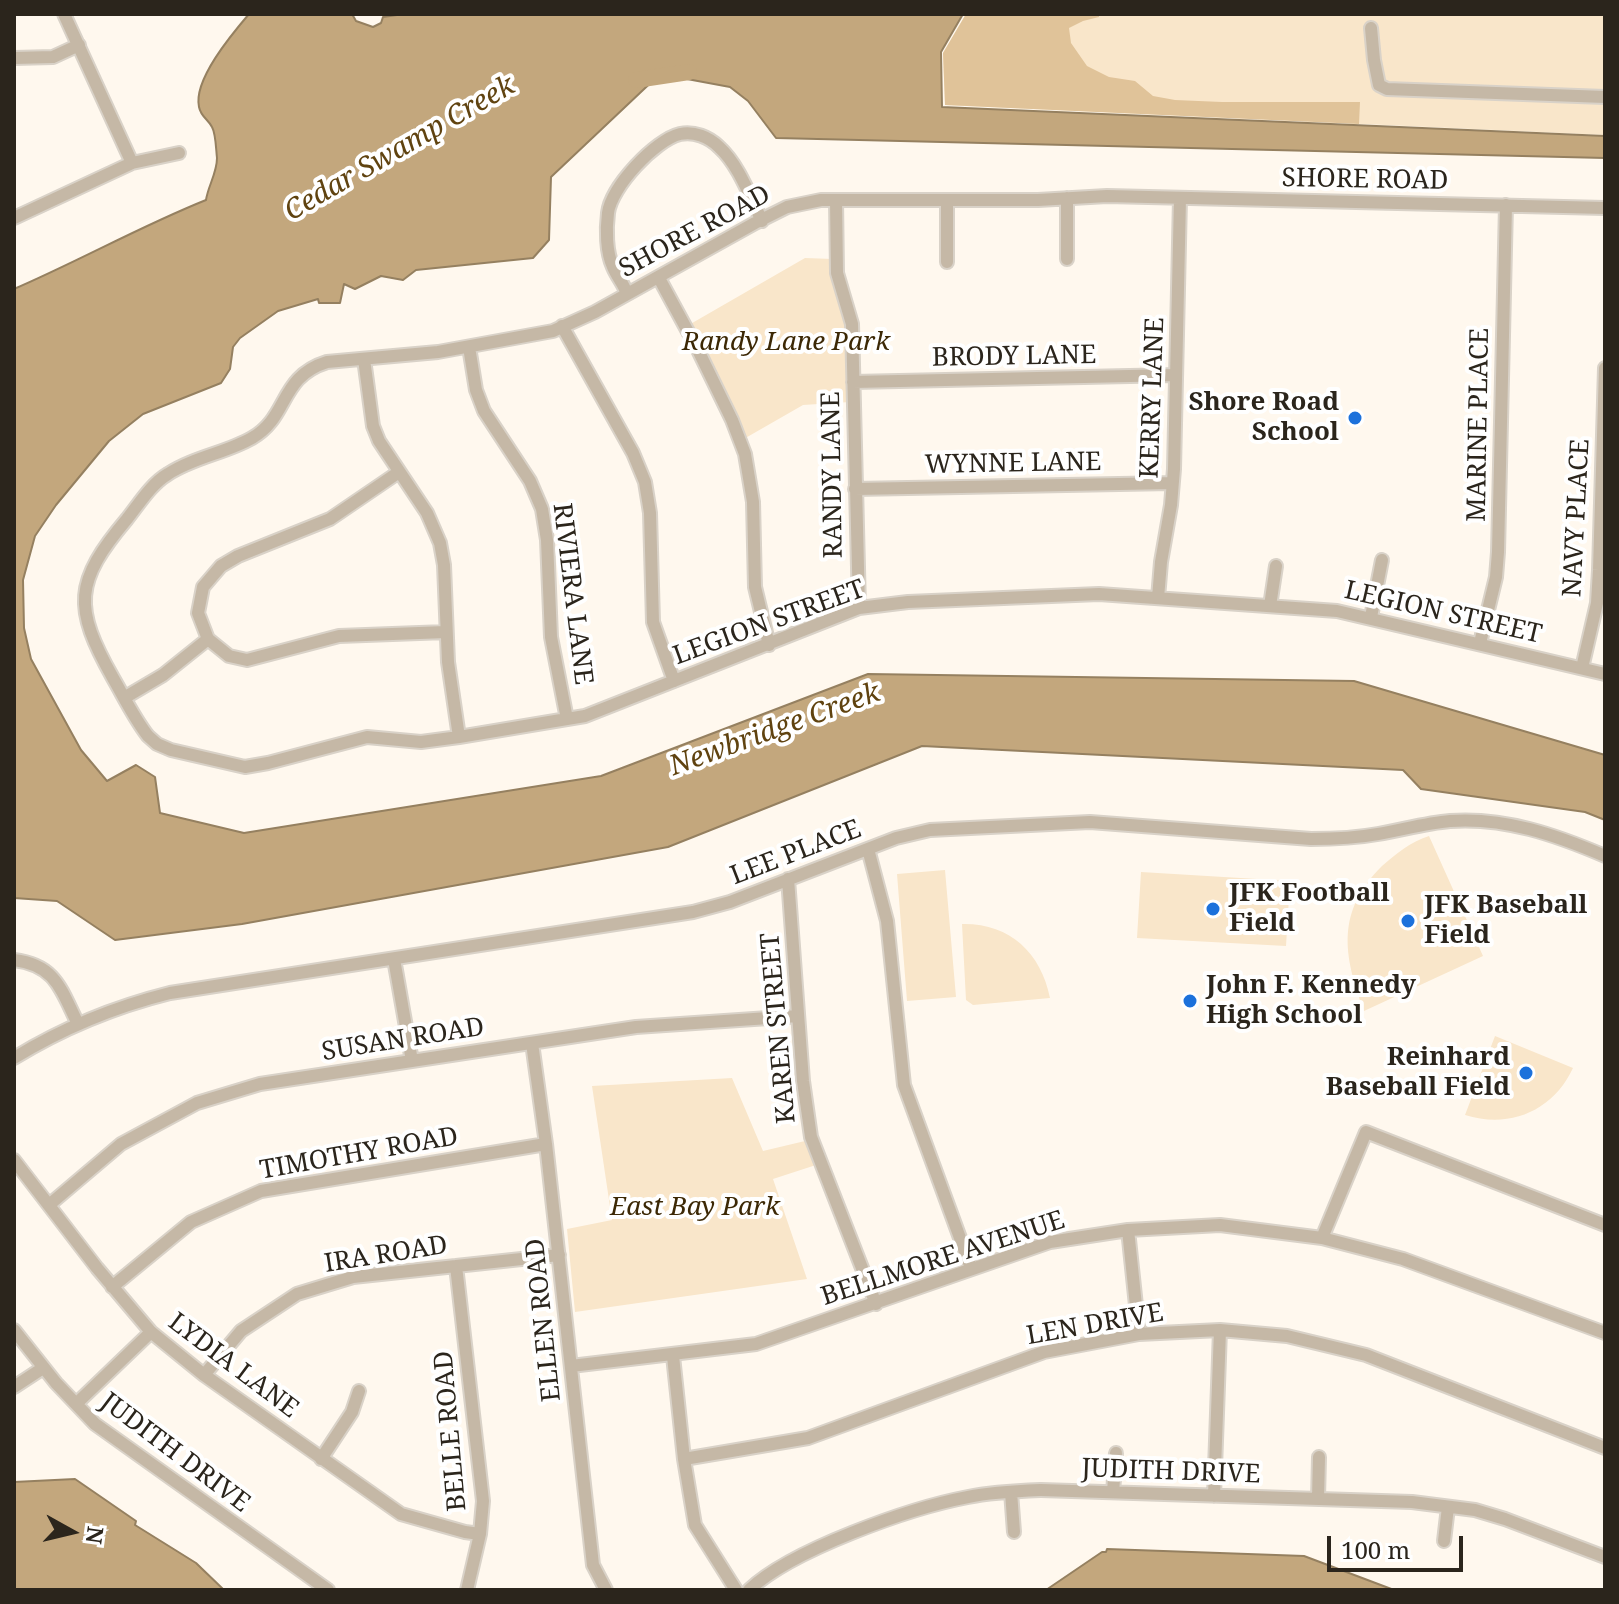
<!DOCTYPE html>
<html>
<head>
<meta charset="utf-8">
<style>
	body { margin:0 }
	#map { position:relative; width:1619px; height:1604px; overflow:hidden; background:#fff8ee; font-family:"Noto Serif",serif }
	canvas { display:block }
	.frame { position:absolute; inset:0; border:16px solid #2b251c; pointer-events:none }
	.north { position:absolute; left:32px; top:1492px; width:80px; height:80px; -webkit-text-stroke:6px #fff; paint-order:stroke; rotate:98deg; font-size:22px; font-weight:700; line-height:32px; text-align:center; color:#2b251c }
	.north::after { content:''; display:block; margin:auto; width:28px; height:36px; background:#2b251c; clip-path:polygon(50% 0,100% 100%,50% 72%,0 100%) }
	.scale { position:absolute; left:1327px; top:1536px; width:136px; height:36px; box-sizing:border-box; border:4px solid #2b251c; border-top:0; padding-left:10px; font-size:24px; line-height:28px; white-space:nowrap; color:#2b251c; -webkit-text-stroke:6px #fff; paint-order:stroke }
</style>
</head>
<body>
<div id="map">
<canvas width="1619" height="1604"></canvas>
<div class="frame"></div>
<div class="north">N</div>
<div class="scale">100 m</div>
</div>
<script>
const g = document.querySelector('canvas').getContext('2d');
g.lineJoin = 'round';
function fill(path, color) { g.fillStyle = color; g.fill(path, 'evenodd'); }
function trace(path, color, width, dash) { g.strokeStyle = color; g.lineWidth = width; g.lineCap = dash ? 'butt' : 'round'; g.setLineDash(dash || []); g.stroke(path); }
function write(font, color, halo, rows, align = 'center') {
  g.font = font + ' "Noto Serif",serif'; g.lineWidth = 8; g.setLineDash([]); g.textBaseline = 'middle'; g.strokeStyle = halo; g.fillStyle = color; for (const [text, x, y, turn = 0] of rows) {
    g.save(); g.translate(x, y); g.rotate((+turn || 0) * Math.PI / 180); g.textAlign = isNaN(turn) ? turn : align; if (halo) g.strokeText(text, 0, 0); g.fillText(text, 0, 0); g.restore();
  }
}
const green = new Path2D(`
	M966 14H1605V135L945 105 943 53Z
	M805 258 833 259 849 326 850 402 803 405 742 440 687 326Z
	M1429 836 1483 956 1364 1011C1343 954 1336 912 1382 866 1397 853 1410 842 1429 836Z
	M945 870 956 997 907 1001 897 874Z
	M1141 872 1290 881 1286 946 1137 938Z
	M962 924C1009 923 1041 952 1050 998L973 1005 966 1000Z
	M1495 1036 1573 1068C1553 1111 1510 1129 1465 1115Z
	M732 1078 763 1151 805 1141 816 1165 773 1179 807 1279 575 1312 567 1229 612 1220 592 1086Z`);
const forest = new Path2D(`
	M966 14H1099V17L1083 21 1069 28 1071 43 1087 66 1109 77 1135 81 1153 96 1175 100 1222 102H1360L1359 124 945 105 943 53Z`);
const water = new Path2D(`
	M249 14H352L356 21 373 27 381 23 383 17 404 14H963L941 52 942 107 1605 136V158L776 138 748 101 730 87 660 74 551 177 549 240 533 258 416 270 403 280 381 276 355 289 344 284 340 303H319L318 299 278 311 240 338 233 347 230 369 221 383 143 414 109 441 56 505 35 536 23 580 24 628 31 659 81 750 107 781 136 765 155 777 160 813 244 833 601 776 868 674 1354 681 1605 755V820L1585 812 1421 789 1403 770 922 746 668 847 242 924 115 940 57 901 14 898V289C79 261 141 226 206 200 208 186 217 173 217 158 216 150 216 134 212 127 208 119 201 117 199 107 193 80 232 34 249 14Z
	M75 1479 136 1521 135 1525 196 1563 224 1590H14V1482Z
	M1107 1549 1304 1556 1394 1590H1046L1102 1552H1106Z`);
const river = new Path2D(`
	M636 80 689 72`);
const minor = new Path2D(`
	M64 14 132 163
	M1371 28 1374 60 1379 85 1387 89 1605 97
	M14 58 53 57 79 45
	M1067 198V259
	M836 200 837 273 852 324 859 608
	M947 200V262
	M1605 208 1107 196 1038 200H821L787 207 755 223 595 312 553 331 438 352 327 362C279 377 289 417 252 438 226 453 194 457 168 474 151 484 139 504 127 519 74 582 73 607 113 678 124 697 134 718 148 736L157 744 171 750 245 767 268 763 367 737 421 742 459 737 585 716 859 608 908 602 1099 594 1337 611 1605 674
	M14 218 132 163 179 153
	M659 278 699 352 732 420 745 454 753 502 755 587 769 645
	M627 294C624 284 617 277 613 267 606 252 606 229 608 213 611 187 655 140 680 134 694 131 709 137 719 147 739 165 750 197 762 221
	M562 326 633 453 645 482 650 513 653 622 674 681
	M469 347 476 390 484 411 530 481 542 509 547 540 551 637 567 719
	M364 359 373 426 379 441 427 513 440 543 444 565 448 662 459 737
	M853 382 1176 375
	M399 472 330 519 238 556 221 566 203 587 198 613 208 639 229 656 247 660 339 636 446 632
	M855 489 1172 483
	M1158 598 1161 562 1171 505 1174 469 1180 198
	M1270 606 1276 566
	M1371 617 1382 560
	M1480 643 1496 577 1498 552 1506 205
	M1582 668 1597 603 1599 570 1605 368
	M124 698 163 675 208 639
	M868 849 887 921 904 1085 971 1268
	M788 879 803 1081 811 1137 876 1304
	M394 959 412 1061
	M14 960C56 965 61 990 78 1024
	M532 1043 546 1144 593 1565 606 1590
	M14 1058C63 1028 114 1007 170 993L693 912 730 902 896 838 930 830 1090 822 1311 839C1333 839 1356 838 1378 834 1402 830 1426 823 1450 821 1505 817 1556 835 1605 856
	M14 1160 97 1268 151 1332 204 1375 401 1514 465 1532 480 1534
	M49 1205 121 1144 197 1103 260 1084 636 1027 798 1016
	M1128 1230 1139 1334
	M1322 1238 1366 1132 1605 1225
	M456 1266 483 1501 480 1534 467 1590
	M112 1287 191 1222 261 1191 546 1144
	M14 1330 56 1383 95 1424 328 1590
	M673 1356 684 1459 695 1525 736 1590
	M571 1366 756 1344 1050 1242 1128 1230 1220 1225 1322 1238 1403 1259 1605 1333
	M204 1375 241 1331 297 1294 353 1277 559 1255
	M14 1387 43 1368
	M76 1404 151 1332
	M321 1459 352 1412 359 1391
	M684 1459 808 1438 1044 1352 1139 1334 1220 1330 1287 1336 1366 1355 1605 1448
	M1011 1492 1014 1532
	M1113 1492 1116 1453
	M1214 1496 1220 1330
	M1318 1499 1319 1457
	M1444 1541 1448 1507
	M749 1590C791 1550 910 1508 968 1497 992 1492 1017 1491 1041 1490L1412 1502 1475 1510 1505 1519 1605 1557`);
const markers = [
	[1355,418,8,"#1c71db"],
	[1213,909,8,"#1c71db"],
	[1408,921,8,"#1c71db"],
	[1190,1001,8,"#1c71db"],
	[1526,1073,8,"#1c71db"]
];
const streetNames = [
	["SHORE ROAD",1365,180,1],
	["SHORE ROAD",695,232,-28],
	["BRODY LANE",1014,357,-1],
	["KERRY LANE",1153,398,-88],
	["MARINE PLACE",1479,425,-89],
	["WYNNE LANE",1013,464,-1],
	["RANDY LANE",833,475,-91],
	["NAVY PLACE",1577,518,-87],
	["RIVIERA LANE",572,594,83],
	["LEGION STREET",1443,613,13],
	["LEGION STREET",769,623,-20],
	["LEE PLACE",796,853,-21],
	["KAREN STREET",779,1028,-95],
	["SUSAN ROAD",403,1040,-9],
	["TIMOTHY ROAD",359,1154,-10],
	["IRA ROAD",386,1255,-9],
	["BELLMORE AVENUE",943,1259,-18],
	["ELLEN ROAD",544,1320,-96],
	["LEN DRIVE",1095,1325,-10],
	["LYDIA LANE",233,1366,37],
	["BELLE ROAD",451,1431,-95],
	["JUDITH DRIVE",175,1453,37],
	["JUDITH DRIVE",1171,1472,2]
];
const parkNames = [
	["Randy Lane Park",786,343],
	["East Bay Park",695,1208]
];
const poiNames = [
	["Shore Road",1339,403,"right"],
	["School",1339,433,"right"],
	["JFK Football",1229,894],
	["Field",1229,924],
	["JFK Baseball",1424,906],
	["Field",1424,936],
	["John F. Kennedy",1206,986],
	["High School",1206,1016],
	["Reinhard",1510,1058,"right"],
	["Baseball Field",1510,1088,"right"]
];
const waterNames = [
	["Cedar Swamp Creek",400,149,-30],
	["Newbridge Creek",775,730,-20]
];
fill(green, '#f9e6ca');
fill(forest, '#e0c399');
fill(water, '#c3a77d');
trace(water, '#958060', 2);
trace(river, '#c3a77d', 16);
trace(minor, '#d9d2c8', 16);
trace(minor, '#c5b8a6', 12);
for (const [x, y, r, color] of markers) { const dot = new Path2D(); dot.arc(x, y, r, 0, 2 * Math.PI); g.fillStyle = color; g.fill(dot); trace(dot, '#fff', 3); }
write('26px', '#2b251c', '#fff', streetNames);
write('italic 26px', '#3c2805', '#fff', parkNames);
write('bold 26px', '#2b251c', '#fff', poiNames, 'left');
write('italic 28px', '#604310', '#fff', waterNames);
</script>
</body>
</html>
